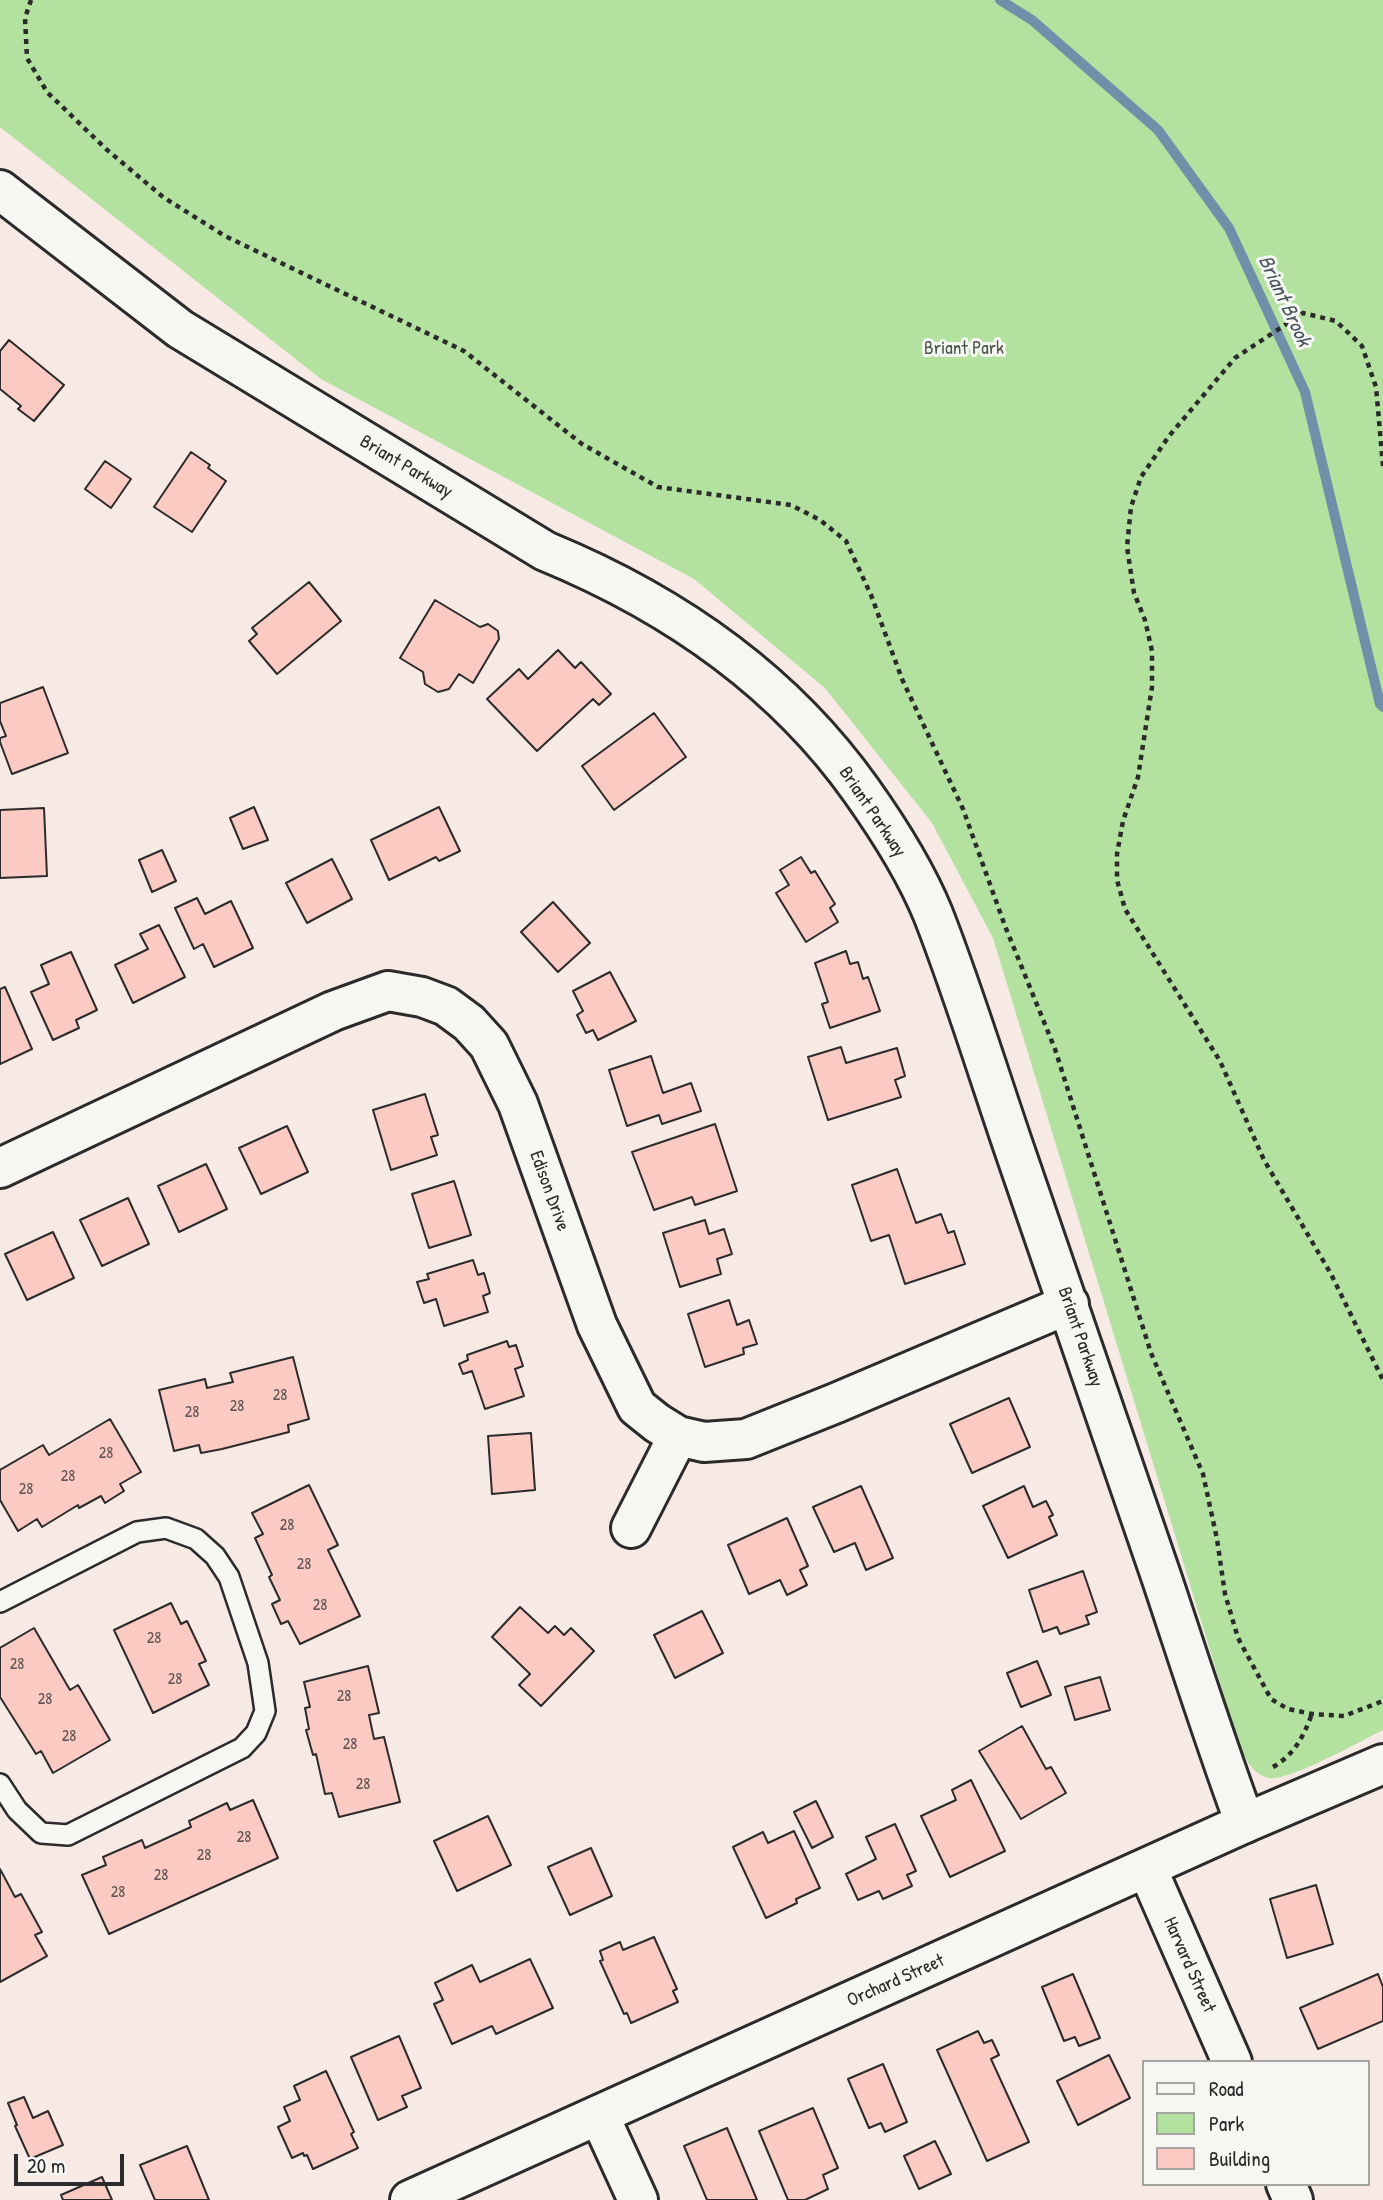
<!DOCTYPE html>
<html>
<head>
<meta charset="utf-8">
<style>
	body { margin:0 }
	#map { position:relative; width:1383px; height:2200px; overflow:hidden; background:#f7e9e4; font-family:"Patrick Hand",sans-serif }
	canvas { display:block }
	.legend { position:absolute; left:1142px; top:2060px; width:228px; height:126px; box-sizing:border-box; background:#f6f6f2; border:2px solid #a5a5a2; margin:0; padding:9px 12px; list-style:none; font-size:21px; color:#2b2b2b }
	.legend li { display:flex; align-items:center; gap:14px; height:35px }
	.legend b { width:35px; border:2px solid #a5a5a2 }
	.scale { position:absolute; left:14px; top:2154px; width:110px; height:32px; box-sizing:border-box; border:4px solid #2b2b2b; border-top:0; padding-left:9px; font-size:21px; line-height:24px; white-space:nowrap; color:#2b2b2b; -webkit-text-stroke:5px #f6f6f2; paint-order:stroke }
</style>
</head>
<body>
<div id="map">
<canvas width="1383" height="2200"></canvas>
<ul class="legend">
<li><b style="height:9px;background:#f6f6f2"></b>Road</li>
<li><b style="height:19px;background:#b3e1a0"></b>Park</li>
<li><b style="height:19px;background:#facac3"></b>Building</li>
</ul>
<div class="scale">20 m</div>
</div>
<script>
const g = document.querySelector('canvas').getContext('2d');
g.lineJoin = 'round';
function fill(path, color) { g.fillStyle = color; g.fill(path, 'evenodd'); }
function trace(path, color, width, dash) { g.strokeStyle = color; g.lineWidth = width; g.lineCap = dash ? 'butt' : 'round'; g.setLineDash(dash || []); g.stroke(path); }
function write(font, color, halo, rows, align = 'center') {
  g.font = font + ' "Patrick Hand",sans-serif'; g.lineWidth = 6; g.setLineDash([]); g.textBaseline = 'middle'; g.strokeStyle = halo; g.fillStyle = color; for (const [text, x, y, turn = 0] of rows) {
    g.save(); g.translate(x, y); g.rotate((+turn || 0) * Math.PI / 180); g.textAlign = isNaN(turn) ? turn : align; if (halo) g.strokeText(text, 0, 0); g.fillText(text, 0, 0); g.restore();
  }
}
const green = new Path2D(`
	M0 0H1383V1730C1361 1741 1288 1782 1269 1778 1251 1774 1245 1757 1238 1742L993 938 932 823 825 688 694 579 321 379 0 127Z`);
const stream = new Path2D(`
	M1000 0 1032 20 1158 130 1229 228 1305 392 1380 704 1383 707`);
const building = new Path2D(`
	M9 340 64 385 34 421 18 409 21 406 0 389V351Z
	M191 452 210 465 208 468 226 481 192 532 154 507Z
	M105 461 131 479 111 508 85 489Z
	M309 582 341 621 277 674 249 641 257 634 252 628Z
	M435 600 480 627 488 624 498 631 499 639 473 683 459 674 449 689 438 692 425 684 423 672 400 658Z
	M558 650 575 668 581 662 611 694 599 705 593 699 537 751 487 699 519 669 528 679Z
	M43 687 68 753 12 774 0 742V738L6 736 0 721V703Z
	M654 713 686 757 614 810 582 766Z
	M254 807 268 840 243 849 230 818Z
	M439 807 460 851 439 861 436 857 389 880 371 840Z
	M44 808 47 876 0 878V810Z
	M162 850 176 881 152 892 139 860Z
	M801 857 811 873 815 871 835 904 830 908 838 922 806 942 776 893 789 885 780 870Z
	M332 859 352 899 307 923 286 883Z
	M197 898 205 914 231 901 253 948 214 967 203 944 194 949 175 908Z
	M553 902 590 943 558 972 521 932Z
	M159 925 185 977 133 1003 115 965 148 949 140 934Z
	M846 951 850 964 858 962 863 979 868 977 880 1011 830 1028 822 1004 828 1002 815 963Z
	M71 952 97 1010 76 1020 79 1028 53 1040 31 992 49 984 41 965Z
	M610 972 636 1021 598 1040 593 1030 586 1033 577 1015 583 1011 573 991Z
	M5 987 32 1049 0 1064V989Z
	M841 1047 846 1063 897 1048 905 1076 895 1080 901 1097 828 1120 808 1057Z
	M651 1056 663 1093 691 1083 701 1111 662 1124 659 1115 627 1126 609 1070Z
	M425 1094 438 1135 431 1137 437 1155 391 1170 373 1110Z
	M715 1124 737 1191 695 1205 692 1197 654 1210 632 1152Z
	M287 1126 308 1172 261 1194 239 1148Z
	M206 1164 227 1209 179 1232 158 1186Z
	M897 1169 916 1223 941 1214 948 1233 954 1231 965 1264 905 1284 889 1235 871 1241 852 1185Z
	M454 1181 471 1235 429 1248 412 1194Z
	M128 1198 149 1244 102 1266 80 1220Z
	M705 1220 709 1234 724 1229 732 1254 717 1259 721 1274 680 1287 663 1233Z
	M53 1232 74 1278 27 1300 5 1254Z
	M473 1260 478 1275 484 1273 490 1293 483 1296 488 1312 444 1326 436 1299 424 1303 417 1282 429 1279 427 1274Z
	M729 1300 737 1325 749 1320 757 1344 743 1348 744 1354 705 1367 688 1314Z
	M507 1341 509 1347 516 1345 523 1366 515 1369 524 1396 485 1409 472 1371 463 1374 459 1364 468 1360 467 1355Z
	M293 1357 309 1419 288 1425 289 1432 222 1449 201 1453 199 1445 174 1451 159 1390 205 1379 207 1388 233 1382 230 1373Z
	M1009 1398 1030 1447 972 1473 950 1424Z
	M110 1419 141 1472 120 1484 124 1491 105 1503 101 1496 79 1508 78 1505 42 1527 37 1519 18 1531 0 1500V1470L43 1445 49 1455Z
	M531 1433 535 1490 492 1494 488 1436Z
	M309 1485 338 1545 328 1550 360 1616 300 1644 288 1621 281 1624 272 1604 280 1600 269 1577 272 1575 255 1538 263 1534 252 1513Z
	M861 1486 893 1558 866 1570 855 1543 834 1552 813 1507Z
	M1024 1486 1033 1507 1046 1501 1053 1515 1049 1517 1057 1535 1008 1558 983 1506Z
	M787 1518 808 1566 800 1570 807 1585 787 1595 780 1580 749 1594 728 1545Z
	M1083 1571 1097 1612 1086 1616 1089 1624 1060 1634 1057 1627 1043 1632 1029 1590Z
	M171 1603 181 1624 187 1621 206 1661 199 1664 209 1685 153 1713 114 1630Z
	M520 1607 548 1633 555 1626 564 1635 571 1628 594 1651 541 1706 519 1685 530 1674 492 1637Z
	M702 1611 723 1653 675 1678 654 1635Z
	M34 1628 70 1690 78 1685 110 1740 53 1773 41 1751 36 1754 0 1697V1648Z
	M1037 1661 1051 1695 1021 1707 1007 1673Z
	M368 1666 379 1713 369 1715 374 1739 384 1737 400 1802 339 1817 332 1793 325 1794 316 1754 313 1755 306 1730 309 1729 305 1708 310 1707 304 1682Z
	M1100 1677 1110 1710 1075 1720 1065 1687Z
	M1022 1726 1046 1769 1051 1767 1066 1793 1021 1819 979 1751Z
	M971 1780 1005 1851 950 1877 921 1816 956 1800 952 1790Z
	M253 1800 278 1858 109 1934 82 1875 106 1865 103 1857 142 1840 145 1848 191 1827 189 1821 227 1803 230 1810Z
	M816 1801 833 1837 812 1848 794 1812Z
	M488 1816 511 1865 457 1891 434 1841Z
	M895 1824 916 1871 907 1875 912 1886 883 1899 879 1891 858 1900 846 1874 876 1859 866 1837Z
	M794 1831 820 1888 796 1899 797 1903 766 1918 733 1847 763 1832 768 1843Z
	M591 1848 612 1896 570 1915 548 1867Z
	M0 1869 15 1897 21 1894 42 1932 35 1935 47 1956 0 1982Z
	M1316 1885 1333 1944 1287 1958 1270 1899Z
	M654 1937 677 1989 673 1991 678 2002 631 2023 627 2013 624 2014 600 1961 603 1960 600 1951 620 1942 623 1950Z
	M530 1959 553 2008 496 2034 492 2026 452 2044 434 2004 443 2000 435 1983 472 1965 480 1982Z
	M1073 1974 1100 2038 1079 2046 1075 2037 1064 2041 1042 1987Z
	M1378 1974 1383 1987V2021L1318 2049 1300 2008Z
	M978 2031 984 2043 992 2040 999 2055 991 2059 1029 2142 987 2161 937 2050Z
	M399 2036 421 2088 402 2096 407 2107 378 2120 351 2057Z
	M1109 2055 1130 2098 1078 2125 1057 2081Z
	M883 2064 907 2122 885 2132 881 2123 869 2128 848 2079Z
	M326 2071 354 2132 351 2134 358 2148 313 2169 307 2155 304 2156 303 2153 292 2158 278 2127 290 2121 284 2107 300 2100 294 2086Z
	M24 2097 33 2118 48 2111 63 2145 30 2159 15 2126 17 2125 8 2103Z
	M813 2108 838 2168 823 2175 828 2189 805 2200H788L759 2131Z
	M727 2128 757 2200H707L684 2146Z
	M935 2141 951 2174 919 2189 904 2156Z
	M187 2146 209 2200H155L140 2165Z
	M102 2177 112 2200H63L61 2195Z`);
const path = new Path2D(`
	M31 0 25 18 27 58 47 92 106 149 163 197 225 236 464 351 582 444 658 487 791 505 820 520 846 541 871 595 902 679 963 809 1005 926 1055 1049 1151 1353 1203 1474 1217 1539 1225 1594 1238 1638 1271 1699 1288 1709 1312 1714 1344 1716 1383 1701
	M1383 466 1376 387 1362 346 1336 321 1303 313 1235 358 1169 436 1141 477 1131 507 1127 547 1134 593 1145 620 1152 651V687L1138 777 1123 821 1117 854V880L1125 909 1220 1061 1264 1160 1331 1274 1383 1380
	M1273 1767C1295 1754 1303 1737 1312 1714`);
const lane = new Path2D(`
	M0 1602 137 1532 166 1528 196 1539 215 1556 229 1577 258 1663 265 1711 256 1733 242 1748 68 1835 41 1833 17 1810 0 1784`);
const street = new Path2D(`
	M0 190 180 329 545 551C669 602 782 679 861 790 888 828 915 870 933 914 964 993 989 1076 1017 1157 1066 1297 1114 1438 1162 1579 1189 1660 1215 1742 1245 1823
	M0 1168 333 1011 388 991 422 997 446 1006 469 1023 489 1045 518 1104 597 1325 637 1407 657 1423 678 1436 704 1442 746 1439 836 1403 1069 1304
	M631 1528 678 1436
	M1147 1868 1232 2062
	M599 2115 638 2200
	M1286 2184 1293 2200`);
const secondary = new Path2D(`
	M410 2200 1245 1823 1383 1764`);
const numberNames = [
	["28",280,1396],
	["28",237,1407],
	["28",192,1413],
	["28",106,1454],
	["28",68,1477],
	["28",26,1490],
	["28",287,1526],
	["28",304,1565],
	["28",320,1606],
	["28",154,1639],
	["28",17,1665],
	["28",175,1680],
	["28",344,1697],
	["28",45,1700],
	["28",69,1737],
	["28",350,1745],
	["28",363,1785],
	["28",244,1838],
	["28",204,1856],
	["28",161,1876],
	["28",118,1893]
];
const parkNames = [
	["Briant Park",964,349]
];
const streetNames = [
	["Briant Parkway",406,467,31],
	["Briant Parkway",872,812,56],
	["Edison Drive",549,1191,70],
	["Briant Parkway",1080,1337,71],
	["Harvard Street",1189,1965,66],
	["Orchard Street",896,1981,-24]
];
const waterNames = [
	["Briant Brook",1284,301,65]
];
fill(green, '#b3e1a0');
trace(stream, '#6f90a8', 10);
fill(building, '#facac3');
trace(building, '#2b2b2b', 2);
trace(lane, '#2b2b2b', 24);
trace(street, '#2b2b2b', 44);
trace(secondary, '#2b2b2b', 44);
trace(path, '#2b2b2b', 4.5, [5, 5]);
trace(lane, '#f6f6f2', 19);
trace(street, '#f6f6f2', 38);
trace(secondary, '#f6f6f2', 38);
write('16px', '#5f5351', null, numberNames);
write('19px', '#4d5848', '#f6f6f2', parkNames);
write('19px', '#2b2b2b', '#f6f6f2', streetNames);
write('italic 21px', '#47555f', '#f6f6f2', waterNames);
</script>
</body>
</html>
